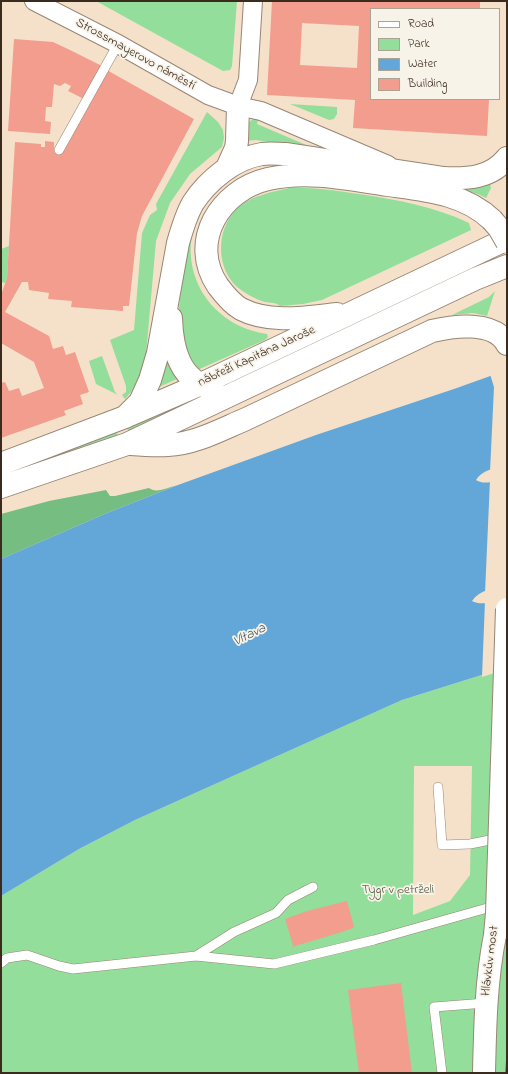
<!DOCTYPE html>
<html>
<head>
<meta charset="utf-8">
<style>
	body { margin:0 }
	#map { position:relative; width:508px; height:1074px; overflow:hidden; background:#f5e1c9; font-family:"Indie Flower",sans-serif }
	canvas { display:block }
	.frame { position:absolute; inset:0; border:2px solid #3b2a1e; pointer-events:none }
	.legend { position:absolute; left:370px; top:8px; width:130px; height:92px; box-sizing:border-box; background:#f7f3e8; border:1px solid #aca397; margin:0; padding:5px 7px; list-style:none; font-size:12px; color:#3b2a1e }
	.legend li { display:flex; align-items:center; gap:8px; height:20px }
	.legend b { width:20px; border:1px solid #aca397 }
</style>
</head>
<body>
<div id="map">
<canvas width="508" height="1074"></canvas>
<div class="frame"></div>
<ul class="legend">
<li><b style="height:5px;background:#fff"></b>Road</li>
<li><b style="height:11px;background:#93de9a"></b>Park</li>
<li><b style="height:11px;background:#63a7d8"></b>Water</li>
<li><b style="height:11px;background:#f29d8e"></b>Building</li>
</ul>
</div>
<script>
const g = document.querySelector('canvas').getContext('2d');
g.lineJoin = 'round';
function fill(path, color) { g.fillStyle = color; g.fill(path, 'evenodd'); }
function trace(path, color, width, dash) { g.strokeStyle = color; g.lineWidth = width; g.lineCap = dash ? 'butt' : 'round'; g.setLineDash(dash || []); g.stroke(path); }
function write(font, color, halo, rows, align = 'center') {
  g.font = font + ' "Indie Flower",sans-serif'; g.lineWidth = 3.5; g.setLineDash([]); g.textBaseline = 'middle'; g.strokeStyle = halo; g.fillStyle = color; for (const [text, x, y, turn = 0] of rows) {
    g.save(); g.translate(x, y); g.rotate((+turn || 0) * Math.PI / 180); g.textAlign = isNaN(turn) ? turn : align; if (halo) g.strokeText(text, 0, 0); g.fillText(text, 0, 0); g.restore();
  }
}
const green = new Path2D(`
	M96 1H237L232 66 230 70 223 71Z
	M290 104 337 107V114L334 119 329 120Z
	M207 112 218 122 223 130 224 138 222 147 190 174 170 203 156 241 146 355 140 378 131 392 125 399 122 395 126 392V386L110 340 134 330 142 233 150 215 157 210 156 204Z
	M259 117 257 124 318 150 256 140 244 141 245 126 254 118Z
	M264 160 483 185 490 184 491 188 486 198 478 194 464 190C426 184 388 178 350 172 336 170 322 168 308 166 301 165 294 163 287 163 281 162 275 164 269 164 264 165 259 165 254 166 242 171 233 177 223 185 163 235 192 323 267 334L268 337 265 340 195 371 183 353 178 320 184 252 195 215 222 181Z
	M289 188C313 187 336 191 359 194 398 200 433 206 469 223L471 230 322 300 303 304 280 306C275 302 271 303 265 302 255 299 244 293 236 286 214 264 217 225 240 206 254 195 272 192 289 188Z
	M9 246 7 278 5 283 1 282V249Z
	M495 291 487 316 473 313 452 315 489 297Z
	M102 356 115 392 118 395 96 384 89 361Z
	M167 359 177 379 159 387Z
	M200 396 202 398 130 437 127 427Z
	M116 431 120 441 1 481V473Z
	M507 667V1073H1V896L79 849 135 820 402 700ZM414 766H472L470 875 450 901 413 915Z`);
const forest = new Path2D(`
	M178 485 107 513 1 559V514L49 501 106 490 110 496H115L149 488C156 494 169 487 178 485Z`);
const water = new Path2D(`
	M507 370V464C496 468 482 470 476 480 486 486 496 480 507 477V584C495 588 479 590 472 601 483 607 496 600 507 596V667L402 700 135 820 79 849 1 896V559L107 513 178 485 316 435 454 389Z`);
const pier = new Path2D(`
	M507 368V466L490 472 494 387 490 374Z
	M507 475V586L485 593 490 480Z
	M507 594V669L482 677 485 601Z`);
const building = new Path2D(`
	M272 1H480V9H371V99H489L487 136 353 128 355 100 267 95ZM302 23 359 26 357 68 300 65Z
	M14 39 53 42 70 50 102 66 84 99 68 91 71 86 65 83 60 86 54 84 52 107H46L45 121 51 122 50 134 8 131Z
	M105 69 194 119 142 216 137 233 129 306H123V311L71 307 72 301 48 299 49 293 29 290 28 282H22L5 312 49 336 53 349 63 346 66 355 75 352 89 392 80 395 83 404 64 411 66 415 1 438V383L5 382 9 391 19 388 22 396 44 388 34 362 1 343V295L7 278 15 142 41 144V147H45V141L54 142V152L59 154Z
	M347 901 354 927 351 929 346 930 345 931 292 947 293 945 285 919 307 911Z
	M401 983 412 1073H359L348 990Z`);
const service = new Path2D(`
	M59 150 118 44
	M438 787 442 845 470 844 500 838
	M196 956 274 964 374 940 498 905
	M1 963 7 958 27 955 59 966 73 969 196 956 234 932 276 913 288 900 313 887
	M442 1073 434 1007 486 1003`);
const minor = new Path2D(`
	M34 1 118 44 208 95 238 106 261 111 388 165
	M238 106 248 80 253 1`);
const secondary = new Path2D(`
	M227 168 236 148 237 141 238 106
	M337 314C307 317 270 324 241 309 232 304 224 294 218 286 188 242 220 190 268 179 308 170 348 179 388 185 424 190 464 193 492 220
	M171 318C172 348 179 381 213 389
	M125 417 140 402 150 380 158 353 178 243C182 229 186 215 193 203 208 180 235 158 262 154 270 153 278 154 287 154L444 178C468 179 491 178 507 158
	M131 444C143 445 155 446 168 445 195 444 222 429 246 419L432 331C453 326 494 320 507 344
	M1 464 125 417 199 385 507 239
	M1 487 127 444 475 279 507 266
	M484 1073C485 1027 486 980 495 935`);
const tram = new Path2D(`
	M506 1073 507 1049`);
const secondaryBridge = new Path2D(`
	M492 220 499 228 507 242
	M495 935 497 913 507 609`);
const streetNames = [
	["Strossmayerovo náměstí",135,55,29],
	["nábřeží Kapitána Jaroše",257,357,-25],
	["Hlávkův most",491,961,-83]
];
const parkNames = [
	["Tygr v petrželi",398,891]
];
const waterNames = [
	["Vltava",250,636,-27]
];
fill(green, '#93de9a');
fill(forest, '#76bd82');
fill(water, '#63a7d8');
fill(pier, '#f5e1c9');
fill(building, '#f29d8e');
trace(service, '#988674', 10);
trace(minor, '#988674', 20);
trace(secondary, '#988674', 24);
trace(service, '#fff', 9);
trace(minor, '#fff', 18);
trace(secondary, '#fff', 22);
trace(tram, '#3b2a1e', 1);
trace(secondaryBridge, '#988674', 24, []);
trace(secondaryBridge, '#fff', 22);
write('13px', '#3b2a1e', '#f7f3e8', streetNames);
write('13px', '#51573d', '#f7f3e8', parkNames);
write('italic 14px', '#49565f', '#f7f3e8', waterNames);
</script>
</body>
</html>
